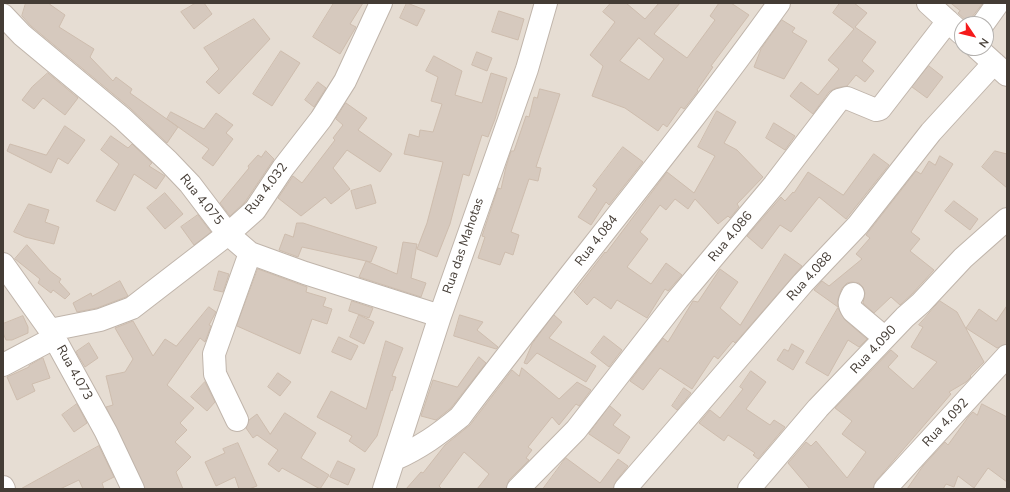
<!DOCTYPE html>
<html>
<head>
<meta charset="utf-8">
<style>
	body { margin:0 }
	#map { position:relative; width:1010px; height:492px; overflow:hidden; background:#f2ece5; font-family:"Nunito Sans",sans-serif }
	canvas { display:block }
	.frame { position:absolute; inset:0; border:4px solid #443c35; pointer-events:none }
	.north { position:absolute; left:954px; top:16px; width:40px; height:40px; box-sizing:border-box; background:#fff; border:1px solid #b4b1ae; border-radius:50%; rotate:125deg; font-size:11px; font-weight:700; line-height:16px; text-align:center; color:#443c35 }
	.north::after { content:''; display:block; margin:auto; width:14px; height:18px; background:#f51a1b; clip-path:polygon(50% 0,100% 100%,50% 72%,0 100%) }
</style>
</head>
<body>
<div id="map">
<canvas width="1010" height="492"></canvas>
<div class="frame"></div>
<div class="north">N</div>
</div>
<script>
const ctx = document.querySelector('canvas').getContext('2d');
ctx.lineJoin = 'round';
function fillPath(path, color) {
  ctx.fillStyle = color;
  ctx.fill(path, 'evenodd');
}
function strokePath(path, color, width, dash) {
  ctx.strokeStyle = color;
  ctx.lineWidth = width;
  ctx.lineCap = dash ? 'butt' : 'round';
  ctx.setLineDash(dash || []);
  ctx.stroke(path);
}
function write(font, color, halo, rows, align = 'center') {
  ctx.font = font + ' "Nunito Sans",sans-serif';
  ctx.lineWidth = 4;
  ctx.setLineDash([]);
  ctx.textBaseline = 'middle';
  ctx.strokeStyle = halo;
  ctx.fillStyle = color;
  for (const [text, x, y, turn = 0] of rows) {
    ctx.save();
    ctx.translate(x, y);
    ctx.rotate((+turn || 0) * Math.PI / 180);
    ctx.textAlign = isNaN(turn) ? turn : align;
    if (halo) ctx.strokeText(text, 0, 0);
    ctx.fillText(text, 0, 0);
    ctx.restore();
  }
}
const residential = new Path2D(`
	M3 3H1007V489H3ZM962 24H986V48H962Z`);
const building = new Path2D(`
	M26 3H48L65 15 59 27 94 49 90 57 113 81 116 77 132 89 130 93 178 127 167 143 130 108 31 26 22 16Z
	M196 3H204L212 14 194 29 181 12Z
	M334 3H363L350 24 356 27 340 54 313 37Z
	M407 3 425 10 417 26 400 18Z
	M611 3H626L645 19 659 3H680L654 34 687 58 715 20 710 16 719 3H731L749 15 711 66 713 67 697 90 698 91 684 109 681 107 667 127 663 124 658 131 625 108 592 96 603 66 590 55 615 22 603 12ZM639 38 664 59 649 80 620 61Z
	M840 3H854L867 13 855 27 876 42 862 61 874 71 865 82 856 75 847 86 836 88 829 92 813 114 790 96 801 82 818 95 839 69 828 60 854 29 833 13Z
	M951 3H983L968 22 958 13 960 11Z
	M499 11 524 19 518 40 492 32Z
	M254 19 270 39 219 94 206 82 219 69 204 48Z
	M782 20 795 28 792 32 807 41 784 79 754 67 761 49Z
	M281 51 300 63 272 106 253 94Z
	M477 52 492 58 487 71 472 65Z
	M434 56 462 71 455 95 482 103 491 73 507 78 495 119 488 137 482 135 469 176 463 174 450 224 437 257 417 249 427 223 443 162 404 154 409 134 419 137 420 130 433 132 442 104 431 101 438 77 426 71Z
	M929 66 943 77 927 98 912 87Z
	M48 73 78 98 65 115 43 98 34 109 22 100 32 87Z
	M318 82 326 88 314 107 305 100Z
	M540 89 560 94 536 167 541 168 538 181 529 179 511 232 519 235 513 255 505 252 500 265 478 258 485 237 482 236 498 188 501 189 506 167 511 151H514L526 116 529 117 534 97 537 98Z
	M346 103 367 118 358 130 392 154 380 172 347 150 333 168 350 189 331 204 325 197 301 216 278 198 293 176 302 183 335 140 333 138 343 125 336 119Z
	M717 111 736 122 724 143 737 150 763 177 737 204 739 207 730 218 728 216 718 224 695 199 688 209 675 199 666 210 660 205 640 232 648 239 627 267 651 284 666 263 682 275 668 291 665 289 647 318 617 300 611 309 594 297 587 305 574 292 605 252 606 253 667 172 694 193 715 156 698 147Z
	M171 112 204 129 216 113 233 125 226 133 233 139 213 166 202 158 209 149 167 119Z
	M774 123 795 136 785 150 766 138Z
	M65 126 85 140 68 164 58 158 51 173 7 151 10 144 46 155Z
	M111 136 128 148 132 144 152 163 149 166 165 176 156 189 134 174 115 211 96 201 119 164 101 150Z
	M623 147 643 162 609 205 606 202 591 225 578 217 597 189 593 186Z
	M266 151 274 159 245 202 230 216 220 203 249 168 248 166 258 155 261 157Z
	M995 151 1007 154V188L982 167Z
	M874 154 889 165 846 219 819 197 791 232 780 225 762 249 747 236 781 197 785 201 793 192 794 193 808 172 843 195Z
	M940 156 953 164 911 232 920 239 910 251 934 270 912 294 900 305 891 297 874 313 863 303 865 293 863 287 859 283 852 282 847 283 842 288 838 299V307L814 290 822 281 829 286 862 259 856 254 870 238 866 235 916 171 921 174 929 161 935 165Z
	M371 185 376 203 356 209 351 191Z
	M165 193 183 214 165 229 147 208Z
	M954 201 978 219 970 230 945 211Z
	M29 204 49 210 45 222 59 227 54 244 25 237 14 232Z
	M198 215 211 232 194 245 181 227Z
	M297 223H303L377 247 371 262 366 261 397 274 403 242 417 244 411 278 426 283 421 297 359 277 366 261 302 247 298 257 279 250 285 234 293 237Z
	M27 245 50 271 61 279 59 282 70 294 65 299 53 290 51 293 38 283 40 279 15 259Z
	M785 254 802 266 735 343 733 341 718 359 714 356 692 389 660 368 643 390 630 381 663 338 668 342 693 301 698 302 720 269 738 282 720 308 740 325Z
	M258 269 307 287 306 292 326 298 323 306 332 309 327 324 312 319 300 354 237 326Z
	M219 271 229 274 223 292 214 290Z
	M120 281 128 296 126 297 97 308 77 312 73 303 91 293 92 296Z
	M352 301 373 308 369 318 349 311Z
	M940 301 957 312 984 362 970 376 971 377 966 382 949 392 951 394 876 481 873 489H810L788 463 806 442 811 446 816 441 847 478 866 452 842 434 852 421 835 408 891 350 898 356 888 367 913 389 937 362 911 347 923 327 919 325Z
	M1007 306V344L997 348 966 328 979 309 996 321Z
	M209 307 216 312 209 325 211 326 205 342 200 338 167 385 194 408 180 423 187 430 175 442 191 457 176 472 183 489H145L106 407 113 405 106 376 125 372 133 359 115 328 133 321 153 356 165 339 176 346Z
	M838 308 845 320 867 339 859 347 848 340 828 376 806 363Z
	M359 315 374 322 364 344 350 337Z
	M460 315 483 322 477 330 498 347 496 349 454 336Z
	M554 315 562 322 549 338 596 366 586 382 537 353 527 364 524 363 532 344Z
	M23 316 28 327V333L12 340H6L3 333V324Z
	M604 336 622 350 609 367 591 353Z
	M339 337 358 346 351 360 332 352Z
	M386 341 403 348 392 376 396 377 392 391 391 390 377 436 365 452 349 441 352 436 317 417 331 391 366 409Z
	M89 343 98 358 85 367 76 352Z
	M792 344 804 351 793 370 777 360 784 349 788 351Z
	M479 357 486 363 451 408 436 420 421 416 433 380 457 387Z
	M43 358 50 378 32 384 35 391 17 400 7 377 29 367V366Z
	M522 368 559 399 577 382 591 390 579 406 576 404 559 425 552 417 528 447 532 450 526 458 529 460 509 480 506 489H477L489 474 464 452 439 486 442 489H406L421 472 423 473 445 445 470 425 512 370 519 376Z
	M751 371 766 382 746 409 770 425 774 420 785 427 758 459 753 455 755 453 728 435 724 441 699 423 710 410 720 418 743 389 740 387Z
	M278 373 291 382 280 396 268 387Z
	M205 382 215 402 207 411 191 397Z
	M684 388 691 393 677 410 672 406Z
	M77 404 87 423 74 432 62 415Z
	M982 404 1007 417V482L988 468 974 488 958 476 954 487 946 484 943 489H907L923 466 945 442 948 445 969 416 973 412 977 415Z
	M610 406 621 415 613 425 630 437 619 454 589 434Z
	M285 413 316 433 301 458 329 475 320 489 282 468 279 472 268 464 278 450 257 435 253 438 246 428 249 420 257 414 270 434Z
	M238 443 257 486 249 489H239L235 477 216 486 205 462 225 453 223 449Z
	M99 446 114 477 102 483 104 489H83L79 480 60 489H21Z
	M566 458 600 483 618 459 628 466 616 481 613 489H543Z
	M338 461 355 469 348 485 330 477Z`);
const minor = new Path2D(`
	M928 3 962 34
	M3 15 22 35 122 118 168 161 190 184 228 234 250 253 305 273 440 316
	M983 24 998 3
	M977 48 1007 75
	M3 264 50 330 106 432 133 489
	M853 294C849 301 848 304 853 311L885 338
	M50 330 100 320 132 308 228 234 255 210 283 168 321 119 345 81 381 3
	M3 365 54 338
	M237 420 215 374 214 354 250 253
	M395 459C420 448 439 434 460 417 565 278 677 145 779 3
	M3 487 4 489
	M384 489 440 316 527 69 546 3
	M518 489 576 430 678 299 774 185 839 100 847 98 876 110 880 109 948 21
	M625 489 803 283 858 225 931 132 994 63
	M749 489 818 408 905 317 921 303 963 258 1007 219
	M885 489 1007 356`);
const streetNames = [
	["Rua 4.032",267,189,-53],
	["Rua 4.075",201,200,51],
	["Rua 4.086",731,237,-50],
	["Rua 4.084",597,241,-52],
	["Rua das Mahotas",464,246,-71],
	["Rua 4.088",810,277,-48],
	["Rua 4.090",874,350,-47],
	["Rua 4.073",74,373,61],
	["Rua 4.092",946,423,-47]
];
fillPath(residential, '#e6ddd3');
fillPath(building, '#d6c9be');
strokePath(building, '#cebdae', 1);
strokePath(minor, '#c0b5ab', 24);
strokePath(minor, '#fff', 22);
write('13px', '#443c35', '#fff', streetNames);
</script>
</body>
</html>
